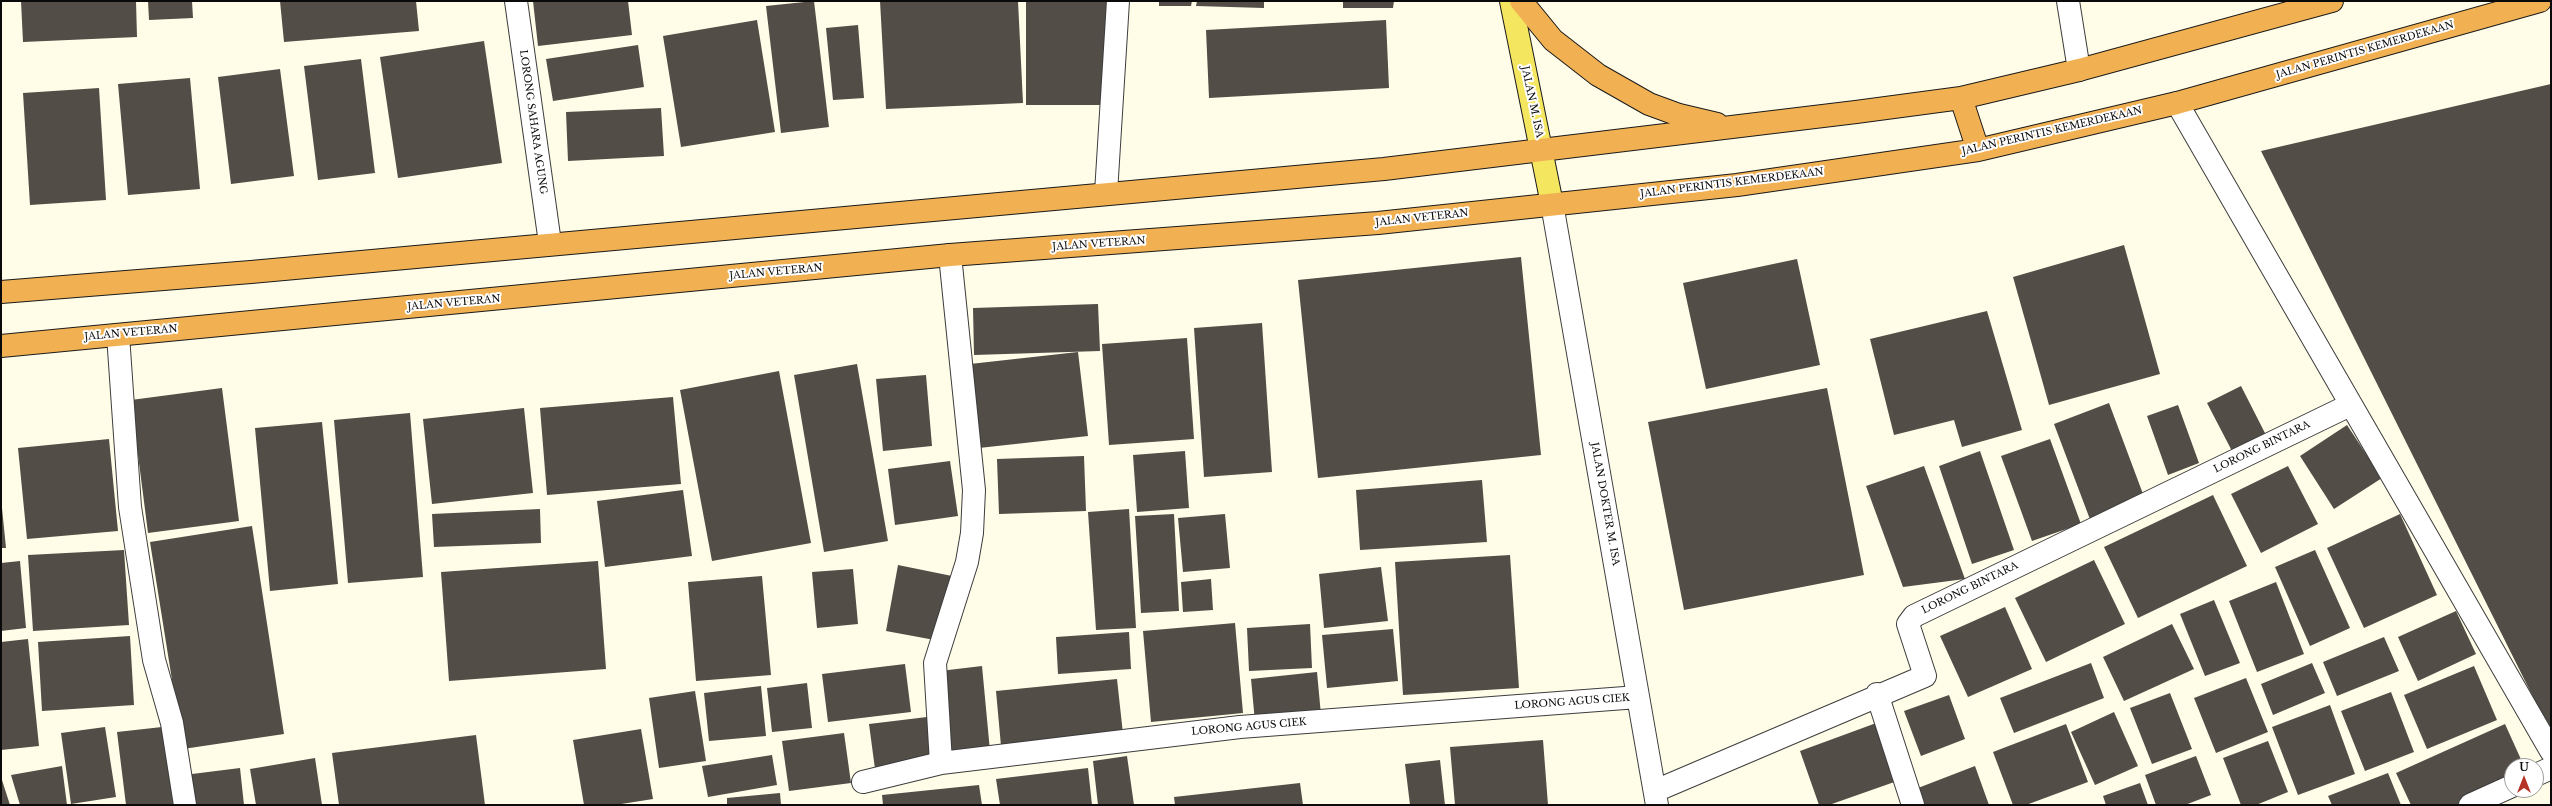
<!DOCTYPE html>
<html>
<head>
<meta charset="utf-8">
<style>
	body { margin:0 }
	#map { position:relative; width:2552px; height:806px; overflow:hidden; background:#fffde7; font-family:"Libre Baskerville",serif }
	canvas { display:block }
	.frame { position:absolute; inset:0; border:2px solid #0a0a0a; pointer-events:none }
	.north { position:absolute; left:2504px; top:758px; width:40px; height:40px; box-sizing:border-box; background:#fff; border:1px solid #9d9d9d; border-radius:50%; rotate:0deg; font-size:11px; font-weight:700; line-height:16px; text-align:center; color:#0a0a0a }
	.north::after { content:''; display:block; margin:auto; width:14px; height:18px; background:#b53427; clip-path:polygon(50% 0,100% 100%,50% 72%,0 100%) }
</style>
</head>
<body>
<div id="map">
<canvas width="2552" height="806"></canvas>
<div class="frame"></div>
<div class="north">U</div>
</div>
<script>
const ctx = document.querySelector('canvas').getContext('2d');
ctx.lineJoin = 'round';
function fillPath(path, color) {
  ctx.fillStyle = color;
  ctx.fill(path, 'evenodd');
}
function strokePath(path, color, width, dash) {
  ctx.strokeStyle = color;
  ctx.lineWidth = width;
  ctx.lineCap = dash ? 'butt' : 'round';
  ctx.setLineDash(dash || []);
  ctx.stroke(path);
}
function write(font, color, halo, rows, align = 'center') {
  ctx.font = font + ' "Libre Baskerville",serif';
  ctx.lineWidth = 4;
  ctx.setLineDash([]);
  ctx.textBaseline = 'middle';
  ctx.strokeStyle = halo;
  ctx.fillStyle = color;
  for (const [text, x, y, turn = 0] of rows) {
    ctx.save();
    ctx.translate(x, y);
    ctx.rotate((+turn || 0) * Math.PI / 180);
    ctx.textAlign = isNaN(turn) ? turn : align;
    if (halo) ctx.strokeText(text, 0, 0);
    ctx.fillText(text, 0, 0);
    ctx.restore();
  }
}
const building = new Path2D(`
	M21 1H136L137 37 23 42Z
	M148 1H192L193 18 149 20Z
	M280 1H416L419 31 284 42Z
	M533 1H628L632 35 538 46Z
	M814 1 829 127 781 133 766 6Z
	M880 1H1018L1023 103 886 109Z
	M1026 1H1110V105H1026Z
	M1159 1H1192L1191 6H1159Z
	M1197 1H1264V8L1196 6Z
	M1343 1H1394L1393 8H1343Z
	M757 20 775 132 681 147 663 36Z
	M1386 20 1389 88 1209 98 1206 30Z
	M858 25 864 98 833 100 826 28Z
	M484 41 502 163 398 178 380 57Z
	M638 45 644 87 553 101 546 59Z
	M361 59 375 173 318 180 304 66Z
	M280 69 294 176 231 184 218 77Z
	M190 78 200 189 128 195 118 84Z
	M2551 84V733L2261 151Z
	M99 88 106 200 30 205 23 93Z
	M661 108 664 156 568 161 566 112Z
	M2124 245 2160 374 2049 405 2013 277Z
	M1521 257 1541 455 1318 478 1298 280Z
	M1797 259 1820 365 1706 389 1683 283Z
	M1098 304 1100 351 974 355 973 308Z
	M1987 311 2022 430 1962 447 1954 420 1894 435 1870 339Z
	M1262 323 1272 472 1204 477 1194 328Z
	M1187 338 1194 439 1109 445 1102 344Z
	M1078 352 1088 436 979 448 970 364Z
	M857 364 888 541 824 552 794 375Z
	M779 371 811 543 712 561 680 390Z
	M926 375 932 446 883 451 876 379Z
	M2241 386 2267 437 2233 453 2207 403Z
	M222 388 239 521 148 533 131 400Z
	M1827 388 1864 575 1684 610 1648 422Z
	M673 397 681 484 547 495 540 408Z
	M2109 403 2146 502 2091 522 2054 424Z
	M2178 405 2199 463 2168 475 2147 416Z
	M524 408 533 493 432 504 423 419Z
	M410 413 423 577 348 583 334 420Z
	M322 422 338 584 270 591 255 428Z
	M2347 425 2382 478 2334 509 2300 456Z
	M109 439 118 531 27 539 18 448Z
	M2050 439 2081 524 2032 541 2001 456Z
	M1185 451 1189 508 1137 512 1133 455Z
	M1980 451 2014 550 1972 564 1939 466Z
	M1084 456 1086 511 999 514 997 459Z
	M950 461 958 516 895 525 888 469Z
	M1924 466 1965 579 1903 587 1866 486Z
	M2288 466 2318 524 2261 553 2231 494Z
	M1482 480 1487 542 1360 550 1356 490Z
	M683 490 692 556 605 567 597 501Z
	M2213 495 2247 566 2138 618 2104 547Z
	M1 498 6 548H1Z
	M540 509 541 543 434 547 432 514Z
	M1129 509 1136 628 1096 630 1088 512Z
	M1174 514 1179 611 1141 613 1135 516Z
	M1225 514 1230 568 1183 572 1178 518Z
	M2400 514 2437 595 2364 628 2327 548Z
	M252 526 284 734 183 749 150 542Z
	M124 550 129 625 33 631 28 555Z
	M2315 550 2350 628 2310 646 2275 567Z
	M1510 555 1519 688 1403 695 1395 562Z
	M2094 560 2125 624 2046 662 2015 598Z
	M20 561 26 628 1 631V563Z
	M598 561 606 669 449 681 441 572Z
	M898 565 952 576 940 641 886 631Z
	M1381 567 1388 621 1324 628 1319 574Z
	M853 569 858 624 817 628 812 572Z
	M762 576 771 675 696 681 688 582Z
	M1211 579 1213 610 1183 612 1181 582Z
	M2276 582 2304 654 2257 672 2229 601Z
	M2214 600 2240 663 2205 676 2180 614Z
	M2005 607 2032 669 1968 697 1940 636Z
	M2456 611 2476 654 2418 681 2398 637Z
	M1235 623 1243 713 1151 722 1143 631Z
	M1310 624 1312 668 1249 671 1247 628Z
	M2172 624 2194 669 2124 701 2103 657Z
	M1393 629 1398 681 1327 688 1322 635Z
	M1129 632 1131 669 1058 674 1056 637Z
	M130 636 134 705 42 711 38 642Z
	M2384 637 2399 671 2337 696 2323 662Z
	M28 639 39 746 1 750V642Z
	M2091 663 2104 698 2014 733 2000 698Z
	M2312 663 2325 693 2273 715 2261 684Z
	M905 664 911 712 828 722 822 674Z
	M982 666 990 751 949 756 940 671Z
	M2474 666 2497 720 2427 749 2404 695Z
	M1317 672 1321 715 1255 722 1251 679Z
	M2246 678 2268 732 2216 753 2194 698Z
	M1117 679 1123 734 1001 746 996 691Z
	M807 683 812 728 772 732 767 688Z
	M761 686 766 736 709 741 704 693Z
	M695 691 706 761 659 768 649 698Z
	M2391 692 2414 752 2365 771 2341 711Z
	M2170 693 2192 749 2152 764 2130 708Z
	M1949 695 1965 739 1921 756 1904 711Z
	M2330 705 2355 774 2298 795 2272 727Z
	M2114 712 2138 766 2095 785 2071 732Z
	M927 717 933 762 875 769 869 724Z
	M1879 722 1900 780 1829 805H1819L1800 751Z
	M2066 724 2088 782 2026 805H2013L1993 752Z
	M2505 724 2524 766H2512V785L2469 805H2411L2396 773Z
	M171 726 180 805H126L117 732Z
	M105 727 116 797 71 804 61 733Z
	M641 729 653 799 615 805H584L573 740Z
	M844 733 851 783 789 791 782 741Z
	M476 735 485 805H339L332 753Z
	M1543 740 1548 805H1455L1450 747Z
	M2268 741 2288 792 2256 805H2241L2223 758Z
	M772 755 777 785 708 797 702 766Z
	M1127 756 1134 805H1098L1093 761Z
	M2196 756 2211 795 2185 805H2156L2145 775Z
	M315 758 322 805H256L250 769Z
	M1440 760 1445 805H1410L1405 764Z
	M62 766 67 805H20L11 775Z
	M1975 766 1989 805H1924L1918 788Z
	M240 768 244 805H187L184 775Z
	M1088 768 1092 805H1000L996 779Z
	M2388 773 2401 805H2332L2328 796Z
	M1 777 10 805H1Z
	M1300 783 1303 805H1175L1174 797Z
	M2140 783 2148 805H2106L2103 796Z
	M979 785 982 805H883L882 795Z
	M780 793 781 805H727V798Z`);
const minor = new Path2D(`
	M516 1 550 243
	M2068 1 2079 70
	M2177 103 2551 751
	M1106 193 1118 1
	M1552 204 1657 805
	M118 335 130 507 154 660 172 723 185 805
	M1877 694 1913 805
	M941 763 935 663 967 562 972 533 974 490 950 255
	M2536 775 2551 768
	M863 782 941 763 1240 727 1638 697
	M1655 791 1925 676 1908 624 1914 616 2350 405
	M2470 805 2512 786`);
const major = new Path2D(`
	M1511 1 1552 204`);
const highway = new Path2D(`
	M1521 1 1553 40 1598 75 1649 104 1679 115 1717 124
	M1961 98 1978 150
	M1 292 251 272 1384 169 1856 112 1961 98 2079 70 2332 1
	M1 346 950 255 1378 223 1737 185 1978 150 2177 103 2540 1`);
const streetNames = [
	["JALAN PERINTIS KEMERDEKAAN",2365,50,-16],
	["JALAN M. ISA",1532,102,78],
	["LORONG SAHARA AGUNG",533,122,82],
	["JALAN PERINTIS KEMERDEKAAN",2052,131,-13],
	["JALAN PERINTIS KEMERDEKAAN",1732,183,-7],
	["JALAN VETERAN",1422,218,-6],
	["JALAN VETERAN",1099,244,-4],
	["JALAN VETERAN",776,272,-5],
	["JALAN VETERAN",454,303,-5],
	["JALAN VETERAN",131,333,-5],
	["LORONG BINTARA",2262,447,-26],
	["JALAN DOKTER M. ISA",1605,504,80],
	["LORONG BINTARA",1970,588,-26],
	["LORONG AGUS CIEK",1572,702,-4],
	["LORONG AGUS CIEK",1249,727,-5]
];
fillPath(building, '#524d47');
strokePath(minor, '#3d3d3d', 24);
strokePath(major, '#1b1b1b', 24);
strokePath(highway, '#1b1b1b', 24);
strokePath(minor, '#fff', 22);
strokePath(major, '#f5e660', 22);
strokePath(highway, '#f1b153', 22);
write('10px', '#0a0a0a', '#fff', streetNames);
</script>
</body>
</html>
